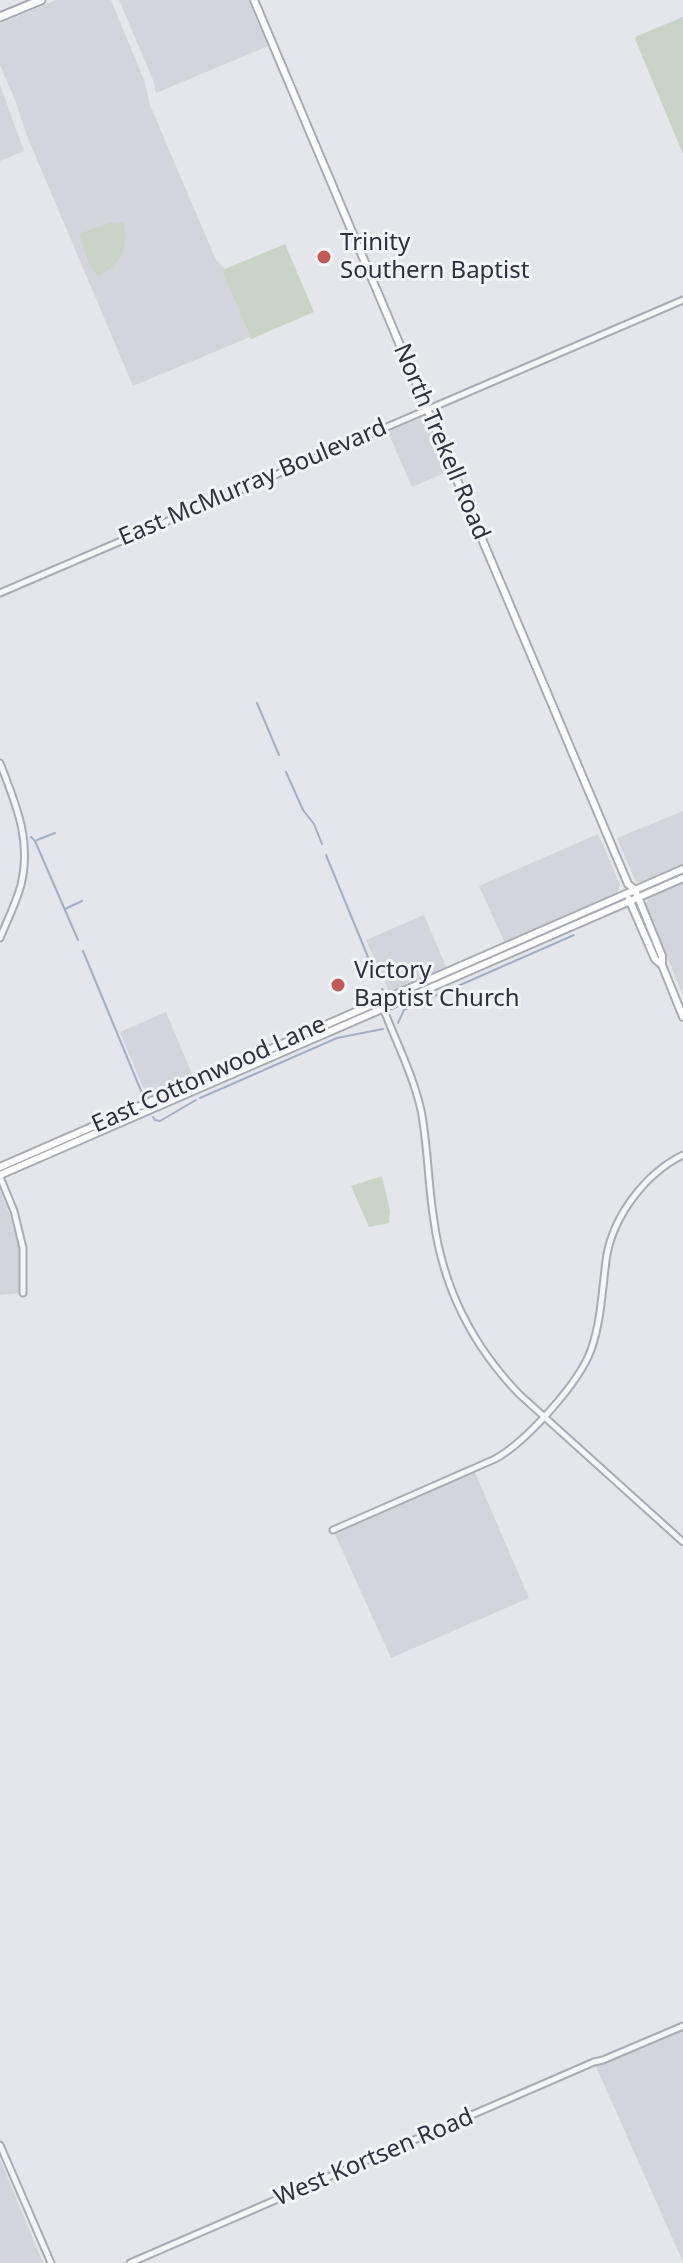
<!DOCTYPE html>
<html>
<head>
<meta charset="utf-8">
<style>
	body { margin:0 }
	canvas { display:block; background:#e4e6eb }
</style>
</head>
<body>
<canvas width="683" height="2263"></canvas>
<script>
const ctx = document.querySelector('canvas').getContext('2d');
ctx.lineJoin = 'round';
function fillPath(path, color) {
  ctx.fillStyle = color;
  ctx.fill(path, 'evenodd');
}
function strokePath(path, color, width, dash) {
  ctx.strokeStyle = color;
  ctx.lineWidth = width;
  ctx.lineCap = dash ? 'butt' : 'round';
  ctx.setLineDash(dash || []);
  ctx.stroke(path);
}
function write(font, color, halo, rows, align = 'center') {
  ctx.font = font + ' "Noto Sans",sans-serif';
  ctx.lineWidth = 6;
  ctx.setLineDash([]);
  ctx.textBaseline = 'middle';
  ctx.strokeStyle = halo;
  ctx.fillStyle = color;
  for (const [text, x, y, turn = 0] of rows) {
    ctx.save();
    ctx.translate(x, y);
    ctx.rotate((+turn || 0) * Math.PI / 180);
    ctx.textAlign = isNaN(turn) ? turn : align;
    if (halo) ctx.strokeText(text, 0, 0);
    ctx.fillText(text, 0, 0);
    ctx.restore();
  }
}
const built = new Path2D(`
	M56 0H111L144 80 150 105 216 260 225 269 223 273 250 337 133 386 27 136 15 100 0 65V24Z
	M119 0H248L268 46 156 93 153 80Z
	M0 85 24 151 0 161Z
	M421 418 424 419 447 472 412 487 388 432Z
	M683 811V866L643 883 636 882 617 838Z
	M598 834 620 885 617 894 565 915 505 943 479 886Z
	M683 884V995L645 904 649 897Z
	M424 915 447 969 390 994 366 940Z
	M166 1012 194 1079 148 1099 120 1032Z
	M0 1190 9 1213 19 1248 21 1293 0 1295Z
	M473 1468 529 1598 391 1658 333 1530Z
	M683 2026V2262L594 2062Z
	M0 2159 43 2263H0Z`);
const green = new Path2D(`
	M683 17V154L635 39 637 36Z
	M123 222C130 247 120 265 98 276L90 266 80 237 81 233 109 223Z
	M285 244 314 312 251 339 223 273 225 269Z
	M382 1176 390 1211 389 1223 369 1227 351 1186Z`);
const stream = new Path2D(`
	M257 703 279 755
	M286 772 303 810 314 824 322 844
	M31 837 35 841 78 940
	M37 840 55 833
	M326 855 368 957
	M65 909 82 901
	M83 951 144 1098
	M382 989 386 993
	M398 1023 404 1010 410 1007 574 935
	M200 1098 337 1038 383 1029
	M153 1117 155 1120 160 1121 196 1100`);
const tertiary = new Path2D(`
	M0 593 683 300
	M0 763C16 805 32 840 21 885 16 903 7 921 0 938
	M380 1000C394 1038 412 1071 421 1110 428 1147 428 1184 434 1221 443 1287 473 1346 519 1394L683 1542
	M0 1177 14 1211 23 1248V1293
	M333 1530 495 1459C526 1442 579 1383 591 1350 602 1319 602 1286 607 1254 615 1214 646 1173 683 1155
	M0 2145 51 2263
	M130 2263 594 2062 603 2060 683 2026`);
const secondary = new Path2D(`
	M254 0 628 884 634 889 638 897 662 956V965
	M629 899 655 959 662 965 683 1017
	M0 1167 683 869
	M0 1175 683 878`);
const primary = new Path2D(`
	M0 17 41 0`);
const markers = [
	[324,257,8,"#c25957"],
	[338,985,8,"#c25957"]
];
const poiNames = [
	["Trinity",340,243],
	["Southern Baptist",340,271],
	["Victory",354,971],
	["Baptist Church",354,999]
];
const streetNames = [
	["North Trekell Road",441,442,67],
	["East McMurray Boulevard",253,483,-23],
	["East Cottonwood Lane",209,1075,-24],
	["West Kortsen Road",374,2158,-23]
];
fillPath(built, '#d3d4dc');
fillPath(green, '#c7d4c6');
strokePath(stream, '#a3aec7', 2);
strokePath(tertiary, '#a9acb5', 9);
strokePath(secondary, '#a9acb5', 10);
strokePath(primary, '#a5a8b5', 11);
strokePath(tertiary, '#f7f7f9', 5);
strokePath(secondary, '#fff', 6);
strokePath(primary, '#fff', 7);
for (const [x, y, r, color] of markers) {
  const dot = new Path2D();
  dot.arc(x, y, r, 0, 2 * Math.PI);
  ctx.fillStyle = color;
  ctx.fill(dot);
  strokePath(dot, '#f4f5f8', 3);
}
write('24px', '#2d3142', '#f4f5f8', poiNames, 'left');
write('24px', '#2d3142', '#f4f5f8', streetNames);
</script>
</body>
</html>
